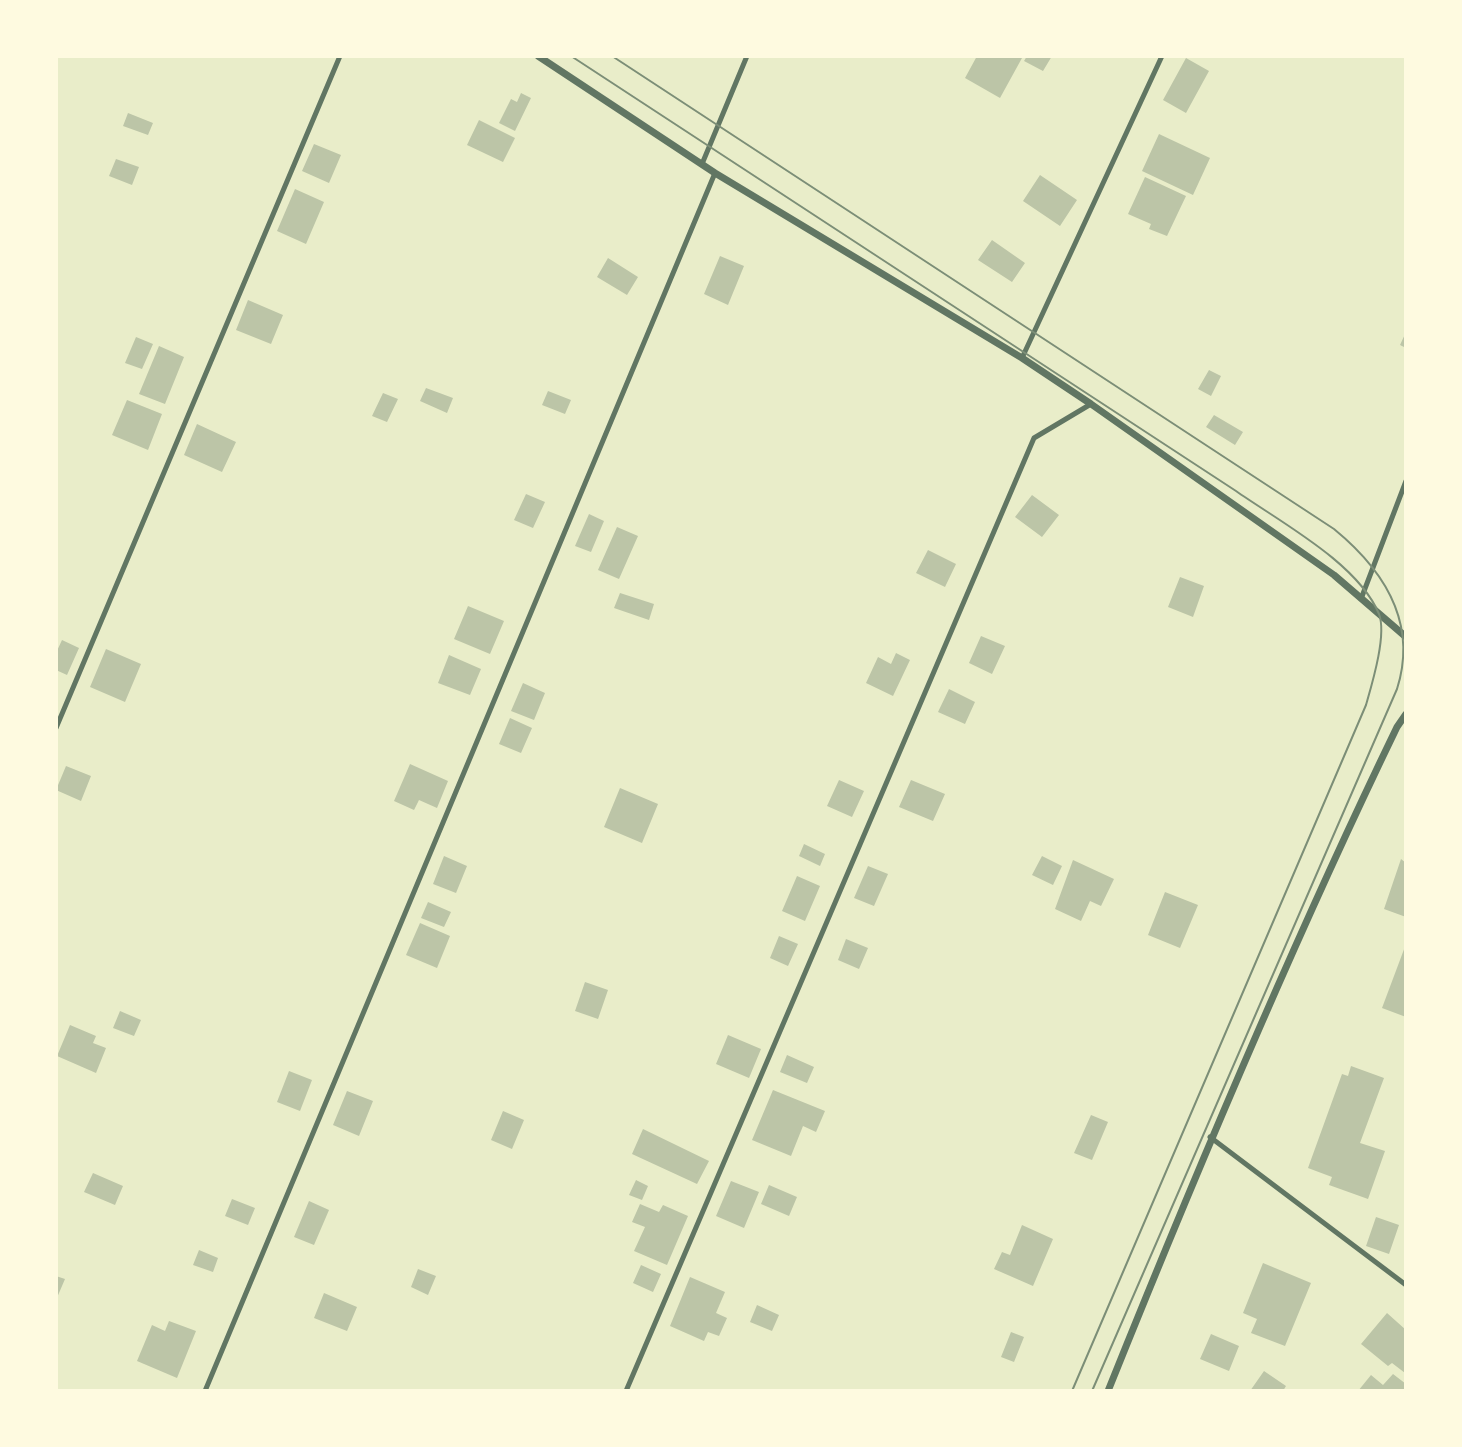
<!DOCTYPE html>
<html>
<head>
<meta charset="utf-8">
<style>
	body { margin:0 }
	#map { position:relative; width:1462px; height:1447px; overflow:hidden; background:#e9edc9; font-family:"Noto Sans",sans-serif }
	canvas { display:block }
	.frame { position:absolute; inset:0; border:58px solid #fefae0; pointer-events:none }
</style>
</head>
<body>
<div id="map">
<canvas width="1462" height="1447"></canvas>
<div class="frame"></div>
</div>
<script>
const ctx = document.querySelector('canvas').getContext('2d');
ctx.lineJoin = 'round';
function fillPath(path, color) {
  ctx.fillStyle = color;
  ctx.fill(path, 'evenodd');
}
function strokePath(path, color, width, dash) {
  ctx.strokeStyle = color;
  ctx.lineWidth = width;
  ctx.lineCap = dash ? 'butt' : 'round';
  ctx.setLineDash(dash || []);
  ctx.stroke(path);
}
const building = new Path2D(`
	M977 56 1022 58 1000 98 965 78Z
	M1027 56H1052L1043 71 1024 61Z
	M1186 58 1209 71 1186 113 1163 100Z
	M521 93 531 98 515 131 499 123 511 99 517 102Z
	M128 113 153 123 148 135 123 126Z
	M479 120 515 138 503 162 467 145Z
	M1159 134 1210 158 1193 195 1142 171Z
	M314 144 341 155 329 183 302 171Z
	M116 159 139 167 132 185 109 176Z
	M1040 175 1077 200 1060 226 1023 201Z
	M1145 177 1186 196 1167 236 1149 229 1151 224 1128 214Z
	M295 189 324 202 306 244 277 231Z
	M992 240 1025 263 1012 282 978 260Z
	M720 256 744 266 728 305 704 294Z
	M608 258 638 277 627 295 597 277Z
	M248 300 283 315 271 344 236 330Z
	M1406 332V348L1400 345Z
	M136 337 153 344 142 369 125 363Z
	M159 346 184 357 165 404 139 394Z
	M1209 370 1221 376 1211 396 1198 389Z
	M426 388 453 398 447 413 420 401Z
	M548 391 571 400 565 414 542 405Z
	M383 393 398 399 387 422 372 416Z
	M127 400 162 414 148 450 112 435Z
	M1214 415 1243 432 1235 445 1206 427Z
	M197 424 236 442 222 472 184 455Z
	M526 494 545 502 533 528 514 520Z
	M1032 495 1059 515 1042 537 1015 517Z
	M589 514 604 521 591 552 575 546Z
	M617 527 638 536 619 579 598 570Z
	M928 550 956 564 945 587 916 573Z
	M1180 577 1204 586 1193 617 1168 607Z
	M620 593 654 604 649 620 614 608Z
	M468 606 504 621 490 654 454 639Z
	M981 636 1005 646 992 674 969 663Z
	M62 640 79 648 67 675 56 670V653Z
	M106 649 141 664 125 702 90 687Z
	M896 653 910 660 893 696 866 683 878 657 891 664Z
	M449 655 481 669 470 695 438 683Z
	M523 683 545 693 534 720 511 711Z
	M949 689 975 702 965 724 938 712Z
	M510 718 532 728 521 753 499 744Z
	M410 764 448 781 437 808 419 800 414 810 394 801Z
	M66 766 91 776 81 801 56 790Z
	M839 780 864 791 852 817 827 806Z
	M911 780 945 794 933 821 899 807Z
	M620 788 658 804 642 843 604 827Z
	M804 844 825 854 820 866 799 856Z
	M444 856 467 866 456 893 433 884Z
	M1042 856 1062 866 1053 885 1032 875Z
	M1401 859 1406 863V917L1384 909Z
	M1073 860 1114 879 1101 906 1090 901 1081 921 1055 909Z
	M868 866 888 874 874 906 854 898Z
	M797 876 820 886 805 921 782 911Z
	M1165 892 1198 905 1180 948 1148 935Z
	M428 902 451 912 444 927 421 918Z
	M420 923 450 936 437 968 406 955Z
	M779 936 798 944 788 966 770 958Z
	M846 939 868 948 859 969 838 960Z
	M1406 944V1017L1382 1008Z
	M585 982 608 990 598 1019 575 1011Z
	M120 1011 141 1020 134 1036 113 1028Z
	M70 1025 96 1036 93 1043 106 1048 96 1073 57 1056Z
	M728 1035 761 1049 749 1078 716 1064Z
	M787 1055 814 1067 807 1083 780 1072Z
	M1351 1066 1384 1078 1360 1143 1385 1151 1368 1199 1329 1185 1332 1177 1308 1168 1342 1074 1348 1076Z
	M289 1071 312 1080 300 1111 277 1102Z
	M773 1090 825 1111 816 1132 803 1126 791 1156 752 1140Z
	M347 1091 373 1101 359 1136 333 1125Z
	M503 1111 524 1120 512 1149 491 1140Z
	M1091 1115 1108 1122 1092 1160 1074 1153Z
	M643 1129 709 1161 697 1184 632 1154Z
	M93 1173 123 1186 115 1205 84 1192Z
	M636 1180 648 1186 642 1200 629 1195Z
	M731 1181 759 1192 744 1228 716 1216Z
	M769 1185 797 1197 789 1216 761 1204Z
	M232 1199 255 1208 248 1225 225 1216Z
	M309 1201 329 1210 314 1245 294 1237Z
	M640 1204 659 1212 663 1205 688 1216 667 1265 634 1251 645 1227 632 1222Z
	M1376 1217 1399 1225 1389 1254 1366 1246Z
	M1022 1225 1053 1239 1033 1286 994 1269 1002 1252 1010 1255Z
	M199 1250 218 1258 213 1272 193 1265Z
	M1263 1263 1311 1283 1285 1346 1251 1333 1257 1319 1243 1313Z
	M641 1265 661 1274 653 1292 633 1283Z
	M418 1269 436 1276 428 1295 411 1287Z
	M56 1276 65 1279 56 1300Z
	M690 1277 725 1292 716 1313 727 1318 719 1336 708 1332 704 1341 670 1326Z
	M324 1293 357 1307 347 1331 314 1318Z
	M757 1305 779 1315 772 1331 750 1322Z
	M1387 1313 1406 1330 1405 1373 1392 1363 1388 1366 1361 1344Z
	M169 1321 196 1331 177 1378 137 1361 152 1325 165 1331Z
	M1011 1332 1024 1337 1014 1362 1001 1357Z
	M1211 1334 1239 1346 1229 1371 1200 1359Z
	M1264 1371 1286 1386 1283 1391H1250Z
	M1393 1374 1406 1384V1391H1358L1371 1375 1383 1385Z`);
const service = new Path2D(`
	M702 164 747 56
	M1022 358 1162 56
	M1361 599 1406 481
	M56 728 340 56
	M1210 1137 1406 1285
	M205 1391 715 173
	M626 1391 1034 438 1091 404`);
const minor = new Path2D(`
	M538 56 715 173 1022 358 1091 404 1334 575 1406 637
	M1108 1391C1198 1167 1292 944 1397 727L1406 714`);
const tram = new Path2D(`
	M571 56 1236 491C1280 522 1358 563 1379 614 1387 635 1372 684 1366 705L1072 1391
	M612 56 1334 529C1384 570 1418 623 1397 689L1092 1391`);
fillPath(building, '#bcc5a7');
strokePath(service, '#617663', 5);
strokePath(minor, '#617663', 7);
strokePath(tram, '#7c8e77', 2);
</script>
</body>
</html>
